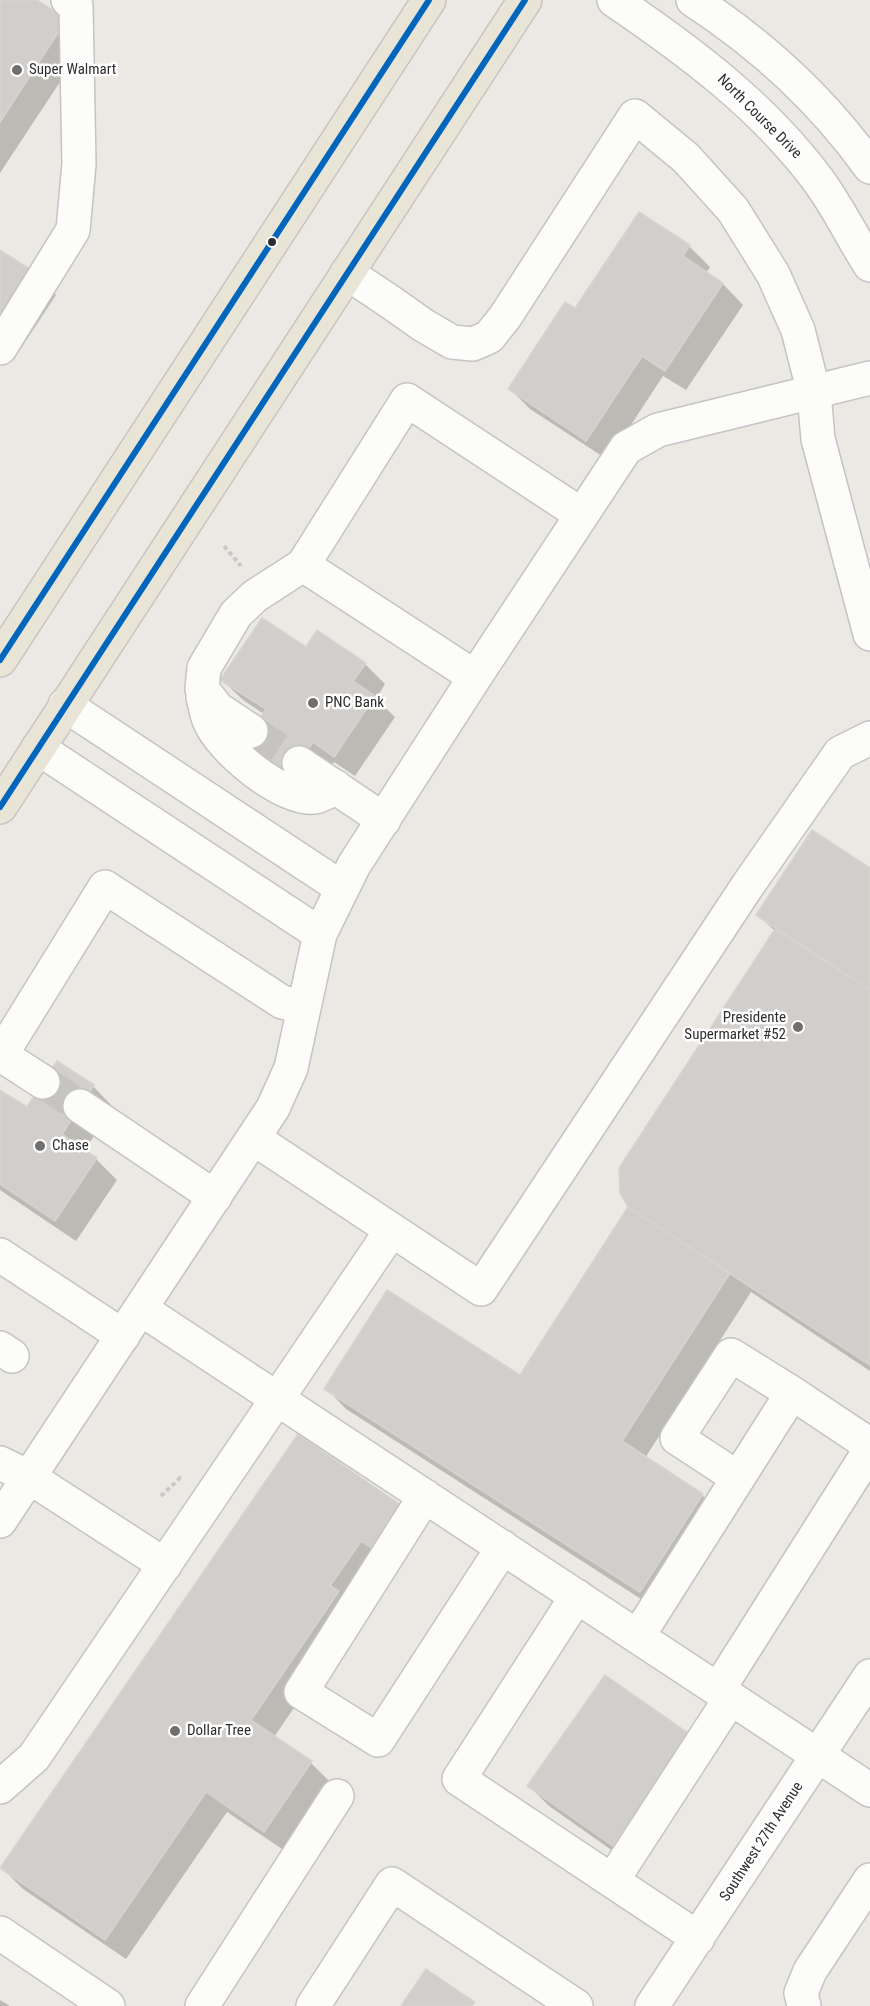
<!DOCTYPE html>
<html>
<head>
<meta charset="utf-8">
<style>
	body { margin:0 }
	canvas { display:block; background:#ece8e4 }
</style>
</head>
<body>
<canvas width="870" height="2006"></canvas>
<script>
const ctx = document.querySelector('canvas').getContext('2d');
ctx.lineJoin = 'round';
function fillPath(path, color) {
  ctx.fillStyle = color;
  ctx.fill(path, 'evenodd');
}
function strokePath(path, color, width, dash) {
  ctx.strokeStyle = color;
  ctx.lineWidth = width;
  ctx.lineCap = dash ? 'butt' : 'round';
  ctx.setLineDash(dash || []);
  ctx.stroke(path);
}
function write(font, color, halo, rows, align = 'center') {
  ctx.font = font + ' "Roboto Condensed",sans-serif';
  ctx.lineWidth = 5;
  ctx.setLineDash([]);
  ctx.textBaseline = 'middle';
  ctx.strokeStyle = halo;
  ctx.fillStyle = color;
  for (const [text, x, y, turn = 0] of rows) {
    ctx.save();
    ctx.translate(x, y);
    ctx.rotate((+turn || 0) * Math.PI / 180);
    ctx.textAlign = isNaN(turn) ? turn : align;
    if (halo) ctx.strokeText(text, 0, 0);
    ctx.fillText(text, 0, 0);
    ctx.restore();
  }
}
const shadow = new Path2D(`
	M0 0H35L87 41 0 173Z
	M689 246 710 267 706 273 723 284 743 305 686 390 663 376 608 460 530 409 510 389 575 310Z
	M0 252 36 275 56 295 14 359 0 350Z
	M306 649 365 664 385 684 376 699 395 717 355 776 334 762 311 796 264 714 243 700 222 680Z
	M870 870V1371L751 1292 645 1458 702 1495 723 1516 661 1612 346 1409 326 1388 520 1377 629 1207 775 931 758 915Z
	M93 1086 113 1107 84 1151 96 1159 117 1180 76 1241 0 1190V1091L27 1109Z
	M298 1436 394 1568 359 1613 274 1737 311 1763 331 1783 285 1851 227 1812 126 1959 23 1889 2 1868Z
	M690 1736 634 1866 549 1806 529 1786Z
	M0 2000 10 2006H0Z`);
const building = new Path2D(`
	M0 0H37L67 19 0 122Z
	M639 212 690 245 683 256 723 283 665 371 642 356 586 441 508 389 565 302 575 308Z
	M0 250 37 274 0 329Z
	M262 618 306 647 317 630 366 663 353 681 375 696 334 757 313 742 290 776 242 745 266 709 220 680Z
	M812 830 870 868V990L756 915Z
	M775 929 870 990V1365L628 1207 620 1193 619 1168Z
	M57 1061 94 1085 62 1134 97 1158 55 1221 0 1184V1090L27 1107Z
	M628 1207 730 1273 622 1441 703 1494 640 1592 324 1389 387 1290 520 1375Z
	M298 1434 402 1506 373 1549 361 1541 330 1586 339 1591 251 1720 312 1761 264 1832 206 1792 105 1940 0 1868Z
	M605 1675 691 1735 613 1846 527 1786Z
	M426 1969 475 2002 472 2006H401Z`);
const minorTunnel = new Path2D(`
	M251 731 299 763
	M43 1082 80 1106`);
const path = new Path2D(`
	M224 546 241 566
	M161 1496 180 1478 183 1480`);
const minor = new Path2D(`
	M614 0C689 51 763 106 818 180 838 207 852 237 870 265
	M693 0C762 45 822 100 870 167
	M347 273 389 301 423 325 452 342 473 344 489 337 505 317 635 116 686 158 733 210 773 274 798 330 814 393 818 439 870 634
	M0 348 73 230 79 164 76 6 68 0
	M475 677 303 565 407 400 582 515
	M203 697C205 704 206 713 209 720 220 749 283 801 315 797 322 796 330 790 336 787
	M65 705 342 888
	M251 731 218 709 202 689 204 668 236 614 255 596 303 565
	M38 748 320 934
	M299 763 384 820
	M43 1082 1 1055 105 887 282 1002 304 1007
	M80 1106 215 1197
	M253 1138 481 1289 748 885 840 753 870 738
	M0 1255 123 1336
	M141 1309 870 1790
	M0 1348 12 1356
	M0 1463 29 1477 165 1565
	M738 1478 677 1438 731 1355 792 1393
	M425 1496 301 1692 378 1740 503 1547
	M0 1521 273 1108 291 1068 320 934 354 865 475 677 626 448 658 430 870 378
	M577 1596 459 1779 698 1938
	M638 1636 792 1393 870 1445
	M718 1690 870 1450
	M0 1787 34 1757 391 1231
	M612 1881 730 1699
	M0 1933 108 2006
	M202 2006 337 1796
	M313 2006 392 1884 576 2006
	M652 2006 870 1676
	M804 2006 801 1993 810 1971 870 1880`);
const major = new Path2D(`
	M0 660 429 0
	M0 807 525 0`);
const bus1 = new Path2D(`
	M0 660 429 0
	M0 807 525 0`);
const markers = [
	[17,70,6,"#706f6e"],
	[272,242,5,"#2e2e2e"],
	[313,703,6,"#706f6e"],
	[798,1027,6,"#706f6e"],
	[40,1146,6,"#706f6e"],
	[175,1731,6,"#706f6e"]
];
const poiNames = [
	["Super Walmart",29,70],
	["PNC Bank",325,703],
	["Presidente",786,1018,"right"],
	["Supermarket #52",786,1035,"right"],
	["Chase",52,1146],
	["Dollar Tree",187,1731]
];
const streetNames = [
	["North Course Drive",759,117,45],
	["Southwest 27th Avenue",762,1842,-57]
];
fillPath(shadow, '#0003');
fillPath(building, '#d1cecb');
strokePath(building, '#d7d4d0', 1.5);
strokePath(minorTunnel, '#c6c3c0', 33, [33, 16]);
strokePath(minor, '#c5c4c5', 36);
strokePath(major, '#c6c5c4', 36);
strokePath(path, '#c9c9c8', 4, [4.5, 3]);
strokePath(minor, '#fcfcfb', 33);
strokePath(major, '#e8e4d6', 33);
strokePath(bus1, '#0065bd', 6);
for (const [x, y, r, color] of markers) {
  const dot = new Path2D();
  dot.arc(x, y, r, 0, 2 * Math.PI);
  ctx.fillStyle = color;
  ctx.fill(dot);
  strokePath(dot, '#fff', 2);
}
write('15px', '#2e2e2e', '#fff', poiNames, 'left');
write('15px', '#2e2e2e', '#fff', streetNames);
</script>
</body>
</html>
